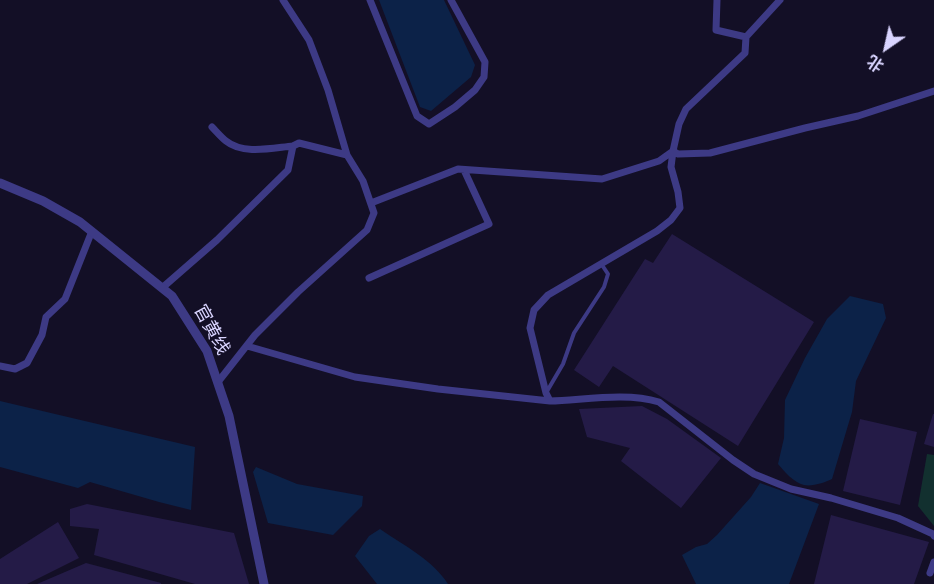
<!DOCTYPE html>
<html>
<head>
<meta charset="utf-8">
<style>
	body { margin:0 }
	#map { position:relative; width:934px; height:584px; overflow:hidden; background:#130f26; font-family:"Space Grotesk","Noto Sans SC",sans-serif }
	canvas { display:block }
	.north { position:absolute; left:856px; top:18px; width:60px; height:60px; -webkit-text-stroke:4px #130f26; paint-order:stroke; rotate:214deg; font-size:16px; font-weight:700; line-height:24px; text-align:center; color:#d9d4ff }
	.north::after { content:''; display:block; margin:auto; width:21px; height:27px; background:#d9d4ff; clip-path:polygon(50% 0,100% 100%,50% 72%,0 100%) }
</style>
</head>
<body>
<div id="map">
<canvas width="934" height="584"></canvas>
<div class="north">北</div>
</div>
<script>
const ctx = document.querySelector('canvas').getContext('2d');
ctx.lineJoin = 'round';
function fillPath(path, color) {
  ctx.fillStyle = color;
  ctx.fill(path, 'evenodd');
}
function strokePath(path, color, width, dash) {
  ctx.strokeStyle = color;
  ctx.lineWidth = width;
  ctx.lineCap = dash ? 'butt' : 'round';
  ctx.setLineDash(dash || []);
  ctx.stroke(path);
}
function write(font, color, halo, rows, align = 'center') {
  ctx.font = font + ' "Space Grotesk","Noto Sans SC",sans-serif';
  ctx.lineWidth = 4.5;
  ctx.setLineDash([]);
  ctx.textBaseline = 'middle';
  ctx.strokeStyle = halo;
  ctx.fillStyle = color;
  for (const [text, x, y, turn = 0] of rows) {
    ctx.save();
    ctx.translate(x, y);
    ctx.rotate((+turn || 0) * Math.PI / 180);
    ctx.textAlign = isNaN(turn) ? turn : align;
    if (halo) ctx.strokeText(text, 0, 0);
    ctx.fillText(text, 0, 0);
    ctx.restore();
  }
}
const green = new Path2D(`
	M927 454 934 455V526L918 506Z`);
const water = new Path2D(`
	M379 0H444L475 65 471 77 431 111 420 107Z
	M850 296 883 304 886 318 856 381 852 412 832 479C826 482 812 487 804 485 794 483 784 471 778 464L784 438 785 400 805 358 827 319Z
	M0 401 195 447 191 510 159 502 90 482 78 488 0 467Z
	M256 467 297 484 363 496 362 506 333 535 268 523 253 472Z
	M760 483 819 504 789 584H696L682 555 696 547 707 544 717 535 751 497Z
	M380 529C403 545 433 560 448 584H377L355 556 369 536Z`);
const building = new Path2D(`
	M672 234 814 322 738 446 613 366 599 387 574 370 645 259 653 263Z
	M642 406 667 419 721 458 681 508 621 461 630 448 587 437 579 409Z
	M933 414H934V447L924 444Z
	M860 419 917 432 900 505 843 491Z
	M87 504 234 533 249 584H195L94 555 99 529 70 526V509Z
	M831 515 929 542 914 584H814Z
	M58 522 79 558 27 584H0V559Z
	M86 563 161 583V584H37Z`);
const service = new Path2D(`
	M546 393 563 364 574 333 604 287 608 274 602 265`);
const minor = new Path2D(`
	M370 0 417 116 429 124 455 107 475 90 484 77 485 62 451 0
	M717 0 716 30 746 37 780 0
	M212 127C216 131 221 137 226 141 243 155 272 148 293 146
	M371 203 458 169 602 179 659 161 673 151 679 124 686 109 745 53 746 37
	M369 278 489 224 464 170
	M162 288 217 240 288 170 293 146 299 143 347 155
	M247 346 355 377 438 389 550 401 546 393 530 328 534 310 548 295 657 231 671 220 680 208 678 192 671 167 673 151 678 154 710 153 805 128 858 116 934 91
	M0 366 15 369 27 363 42 335 46 317 65 299 92 231
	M218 382 255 335 298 292 367 230 374 213 363 181 347 155 328 90 309 40 283 0
	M550 401C584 400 626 392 659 402L733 460 754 474 791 489 831 498 898 518 933 534 934 536
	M930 573 934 562`);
const tertiary = new Path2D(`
	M0 183 43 201 80 222 172 296 207 351 229 416 264 584`);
const streetNames = [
	["官黄线",211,330,61]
];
fillPath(green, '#12302f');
fillPath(water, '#0c2248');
fillPath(building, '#241b47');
strokePath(service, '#3d3a85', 4);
strokePath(minor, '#3d3a85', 7);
strokePath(tertiary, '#3d3a85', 9);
write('18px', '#d9d4ff', '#130f26', streetNames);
</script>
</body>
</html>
